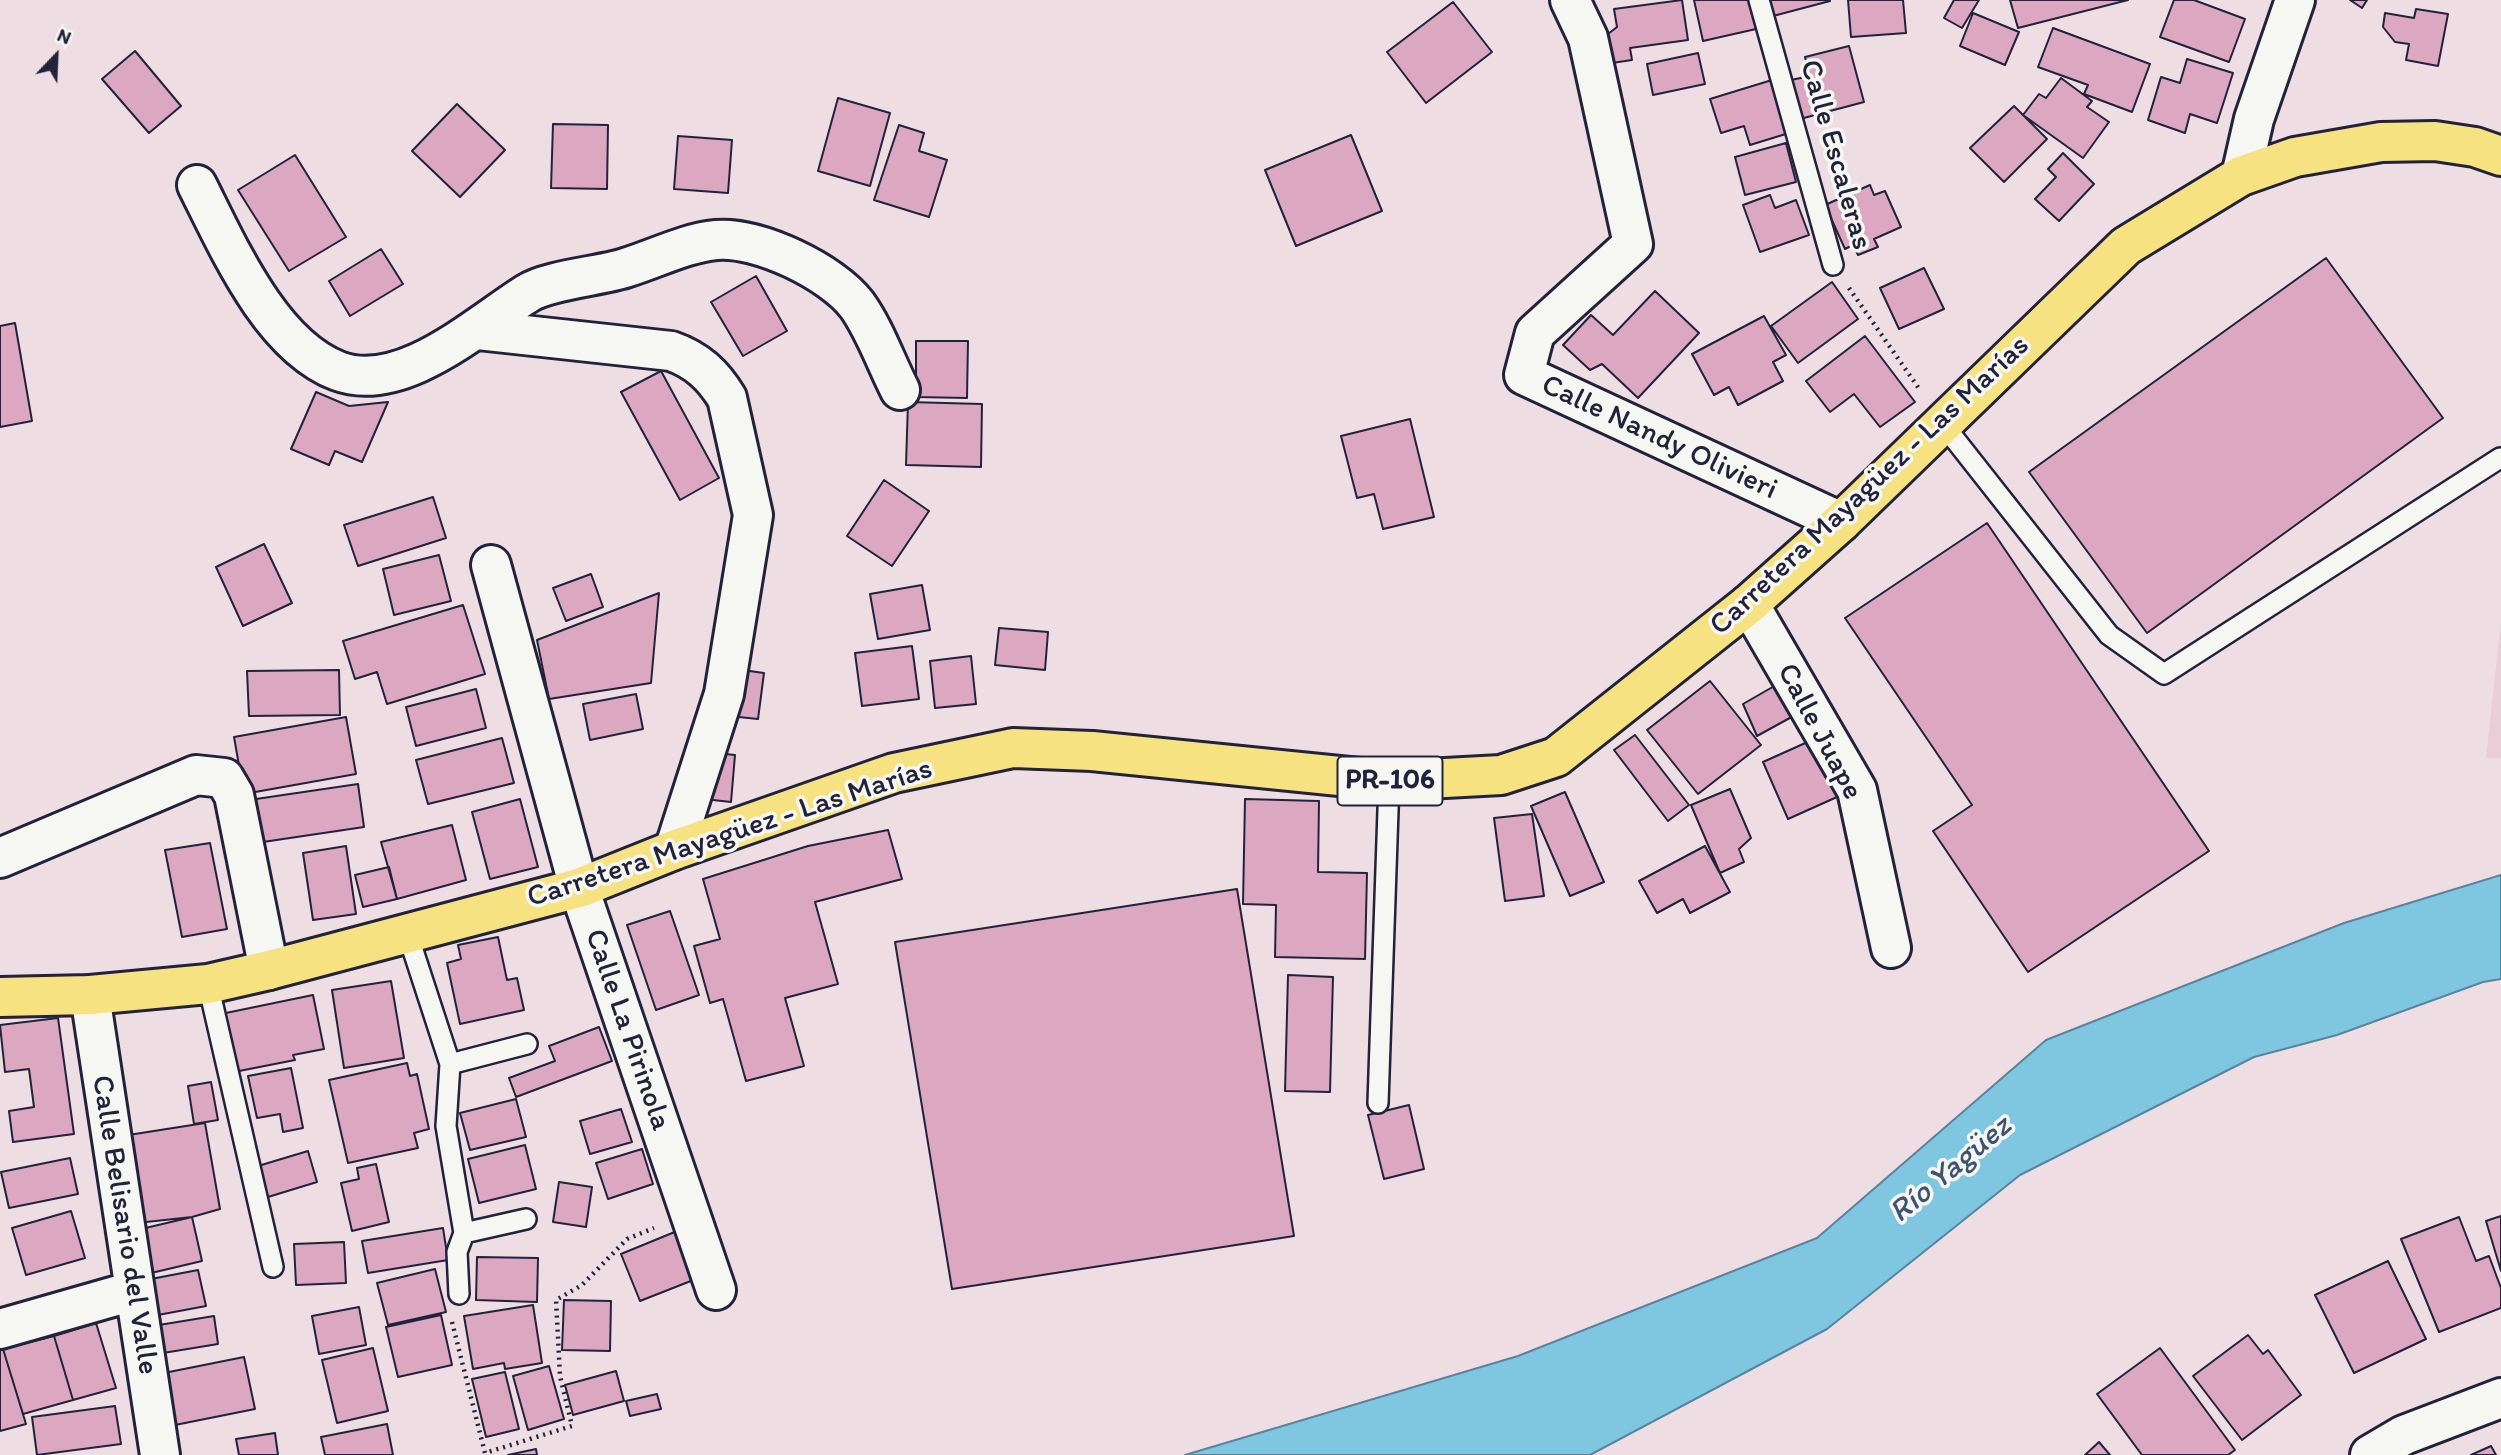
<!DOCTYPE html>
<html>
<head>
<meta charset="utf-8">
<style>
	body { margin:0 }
	#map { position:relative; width:2501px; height:1455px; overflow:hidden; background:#eedee3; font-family:Itim,sans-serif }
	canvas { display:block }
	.north { position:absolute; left:21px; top:21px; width:70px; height:70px; -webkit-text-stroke:5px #f6f6f2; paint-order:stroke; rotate:23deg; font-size:19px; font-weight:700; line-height:28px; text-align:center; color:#22223b }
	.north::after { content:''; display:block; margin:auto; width:24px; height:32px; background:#22223b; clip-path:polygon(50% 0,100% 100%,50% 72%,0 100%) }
</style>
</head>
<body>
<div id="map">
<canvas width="2501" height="1455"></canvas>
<div class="north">N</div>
</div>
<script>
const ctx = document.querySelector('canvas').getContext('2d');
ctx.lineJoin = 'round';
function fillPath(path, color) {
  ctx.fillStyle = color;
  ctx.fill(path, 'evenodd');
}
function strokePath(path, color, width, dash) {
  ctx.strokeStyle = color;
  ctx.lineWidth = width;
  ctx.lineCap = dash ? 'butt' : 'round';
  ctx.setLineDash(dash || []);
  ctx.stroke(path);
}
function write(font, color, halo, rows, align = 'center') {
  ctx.font = font + ' Itim,sans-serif';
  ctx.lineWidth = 7;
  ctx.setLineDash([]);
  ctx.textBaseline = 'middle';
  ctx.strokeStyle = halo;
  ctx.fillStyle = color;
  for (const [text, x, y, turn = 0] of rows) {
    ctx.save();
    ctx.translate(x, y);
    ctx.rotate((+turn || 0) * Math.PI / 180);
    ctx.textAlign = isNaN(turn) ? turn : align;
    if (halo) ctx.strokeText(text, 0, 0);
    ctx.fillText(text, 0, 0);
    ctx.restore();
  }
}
const built = new Path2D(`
	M2501 621V758H2486Z`);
const water = new Path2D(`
	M2501 875V979L2483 982 2337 1035 2254 1057 2020 1175 1827 1329 1590 1455H1185L1518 1356 1817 1238 2046 1040 2344 923Z`);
const building = new Path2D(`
	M1682 0 1688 40 1630 48 1632 60 1612 63 1608 34 1617 27 1614 9Z
	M1694 0H1750L1756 29 1703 41Z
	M1768 0H1829L1830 1 1773 16Z
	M1848 0H1903L1906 33 1851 37Z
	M1954 0H1979L1962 28 1944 18Z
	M2010 0H2128L2018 28Z
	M2174 0H2194L2245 19 2229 62 2160 37Z
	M2350 0H2367L2362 8Z
	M1453 2 1492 52 1426 103 1387 52Z
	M2416 9 2448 14 2438 66 2406 60 2409 44 2395 42 2383 27 2385 13 2414 18Z
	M1973 13 2019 32 2005 65 1960 46Z
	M2053 28 2150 64 2132 112 2084 94 2088 85 2038 67Z
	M1849 46 1864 102 1800 119 1791 80 1810 76 1805 57Z
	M135 51 181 106 149 133 102 79Z
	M1698 53 1705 84 1653 95 1647 64Z
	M2187 59 2233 73 2217 123 2190 114 2185 133 2148 120 2161 77 2180 83Z
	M2061 78 2092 101 2087 107 2109 122 2083 158 2023 115 2039 94 2046 98Z
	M1772 80 1789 133 1750 145 1744 126 1721 133 1710 99Z
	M838 98 890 113 870 186 818 171Z
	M457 104 505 150 460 197 412 151Z
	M2014 106 2047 139 2004 182 1970 148Z
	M553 124 608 125 607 189 551 188Z
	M899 125 924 133 919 151 947 160 929 217 874 200Z
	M1351 135 1382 211 1296 246 1265 170Z
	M678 136 732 140 728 193 674 189Z
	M1786 143 1796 182 1745 195 1735 157Z
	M2063 153 2094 184 2059 221 2035 199 2056 177 2048 169Z
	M295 155 346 237 289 271 238 190Z
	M1870 185 1874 195 1885 191 1901 227 1874 239 1878 247 1858 255 1853 245 1845 249 1825 205Z
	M1770 195 1775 208 1796 200 1809 235 1760 252 1743 205Z
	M381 249 403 284 350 316 329 281Z
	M2326 258 2443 418 2147 633 2029 472Z
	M1924 268 1944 309 1899 329 1880 288Z
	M756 276 787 331 743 356 711 302Z
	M1832 282 1858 319 1798 363 1771 326Z
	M1655 291 1699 333 1638 398 1602 364 1590 370 1563 345 1591 315 1613 335Z
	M1764 316 1786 355 1773 362 1783 381 1738 405 1729 387 1714 395 1692 354Z
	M15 323 32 421 0 427V326Z
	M1865 336 1915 402 1880 427 1854 394 1830 412 1806 381Z
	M916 341H968L967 398 916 397Z
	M661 371 719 478 680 500 621 392Z
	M316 392 349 406 388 402 362 462 335 451 329 465 291 449Z
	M908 402 982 404 981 467 906 465Z
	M1410 419 1434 517 1383 529 1374 494 1357 498 1341 436Z
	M884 480 929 511 892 566 847 536Z
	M433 497 446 538 358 566 344 525Z
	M1987 523 2209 851 2028 972 1933 831 1972 805 1845 618Z
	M264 544 292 603 243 626 216 567Z
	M439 555 451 601 394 615 383 569Z
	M591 574 603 607 566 621 553 588Z
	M922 585 930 630 878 639 870 594Z
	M659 593 651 683 549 699 537 640Z
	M463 605 485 674 387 704 377 672 355 679 343 641Z
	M999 628 1048 632 1045 670 995 665Z
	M912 646 919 699 862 706 855 653Z
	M971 656 976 704 935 708 930 661Z
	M735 669 764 673 758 719 729 716Z
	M339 670 340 715 249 716 247 671Z
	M1710 681 1761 745 1698 794 1647 730Z
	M1783 681 1797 714 1757 736 1743 704Z
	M476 689 486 728 416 746 406 707Z
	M636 694 643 729 590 740 583 704Z
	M346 717 356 774 244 794 234 737Z
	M1635 735 1689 805 1668 821 1614 750Z
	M502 738 514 783 428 804 416 760Z
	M1812 740 1837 797 1788 819 1763 762Z
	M707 752 735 755 731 802 704 799Z
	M358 784 364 827 263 842 256 799Z
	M1730 789 1751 838 1739 849 1744 862 1720 873 1691 805Z
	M1565 792 1604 882 1570 896 1531 806Z
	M520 799 538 867 490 879 472 812Z
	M1245 799 1319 801 1318 872 1367 873 1365 959 1275 957 1276 905 1243 904Z
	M1532 814 1544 896 1505 901 1494 818Z
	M452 825 466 880 397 899 381 842Z
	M888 830 902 879 815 902 838 984 785 998 804 1066 746 1081 723 999 710 1003 694 946 720 939 703 879 808 846Z
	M210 843 227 929 182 937 165 850Z
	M346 846 356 914 313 920 303 853Z
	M1705 846 1730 892 1690 913 1683 899 1657 913 1639 881Z
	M389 867 397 899 363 907 355 875Z
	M1237 889 1294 1236 952 1289 895 942Z
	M670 911 699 995 656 1010 627 925Z
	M498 937 507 980 517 978 524 1010 460 1024 447 963 461 959 458 945Z
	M1288 975 1333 977 1330 1092 1285 1091Z
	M391 981 404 1058 344 1068 332 990Z
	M313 995 324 1049 293 1055 295 1060 234 1072 221 1014Z
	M58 1018 74 1134 13 1142 9 1111 34 1107 29 1069 5 1072 0 1025Z
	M599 1027 612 1061 516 1097 509 1078 555 1061 549 1046Z
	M407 1063 410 1076 417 1074 429 1129 414 1133 418 1148 348 1163 329 1080Z
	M291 1068 303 1128 283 1132 280 1114 257 1118 248 1076Z
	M211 1082 218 1120 194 1124 188 1086Z
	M516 1099 526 1137 470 1150 460 1113Z
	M1409 1105 1424 1169 1384 1179 1368 1115Z
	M621 1109 632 1142 590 1154 580 1121Z
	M205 1123 220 1209 192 1217 137 1223 122 1136Z
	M525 1145 536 1189 479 1203 468 1159Z
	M642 1149 653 1184 608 1199 596 1163Z
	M308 1151 317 1182 268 1197 258 1166Z
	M70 1158 78 1194 9 1208 1 1172Z
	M376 1164 389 1222 352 1231 341 1183 359 1179 357 1168Z
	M559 1182 592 1187 586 1227 553 1222Z
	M71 1211 85 1258 26 1275 12 1228Z
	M2501 1216V1271L2486 1221Z
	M192 1217 202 1261 147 1274 137 1230Z
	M2459 1217 2476 1261 2489 1256 2501 1288V1308L2439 1332 2401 1239Z
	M443 1228 448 1260 368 1273 362 1241Z
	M682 1229 701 1277 640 1301 621 1254Z
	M344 1242 346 1283 296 1285 294 1244Z
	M477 1257 538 1258 537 1302 476 1300Z
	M2388 1261 2426 1339 2354 1373 2315 1295Z
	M435 1269 446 1312 388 1325 377 1283Z
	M198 1270 206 1306 158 1315 151 1279Z
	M564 1300 611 1301 610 1351 562 1350Z
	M533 1305 542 1363 505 1369 504 1363 473 1369 464 1316Z
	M359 1307 366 1345 319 1354 312 1316Z
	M441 1315 452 1365 398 1377 386 1327Z
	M214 1316 218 1344 163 1353 159 1325Z
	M96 1323 116 1388 73 1400 54 1336Z
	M2248 1335 2263 1354 2268 1350 2301 1395 2242 1440 2193 1376Z
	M54 1336 73 1400 23 1414 3 1349Z
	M373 1348 388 1411 337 1423 322 1360Z
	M2160 1348 2235 1450 2228 1455H2142L2097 1394Z
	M3 1349 26 1424 0 1431V1350Z
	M244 1357 255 1409 175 1425 164 1373Z
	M549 1366 564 1419 528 1430 513 1376Z
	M616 1371 624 1401 573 1415 565 1385Z
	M505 1372 519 1429 486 1437 472 1379Z
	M657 1394 661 1409 630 1416 626 1401Z
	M115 1406 121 1444 37 1455 32 1417Z
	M387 1424 393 1455H325L321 1437Z
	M275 1433 278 1455H239L236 1439Z
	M2099 1442 2110 1455H2085Z
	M2491 1446 2496 1455H2471Z
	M536 1449 537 1455H508Z`);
const path = new Path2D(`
	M1849 288 1920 390
	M452 1322 485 1453 572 1426 560 1376 556 1300 582 1285 627 1239 654 1228`);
const service = new Path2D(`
	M1759 0 1833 265
	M1942 423 2109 635 2164 674 2500 458
	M407 932 450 1064 446 1126 464 1233 457 1252 459 1294
	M208 984 273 1267
	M450 1064 527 1044
	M1378 1103 1389 781
	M464 1233 526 1219`);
const minor = new Path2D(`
	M1570 0 1588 38 1633 244 1535 333 1524 375 1841 522
	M2241 176 2254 119 2295 0
	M197 185C228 246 270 345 338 371 402 395 478 324 528 293 548 280 600 276 625 268 655 259 685 243 716 240 758 236 832 272 857 305 875 330 886 363 900 390
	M478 330 671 351C697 360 713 375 727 398L753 515 724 694 674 850
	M491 565 579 888 716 1290
	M1749 604 1857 790 1891 948
	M0 858 196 775 224 778 234 795 269 970
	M90 995 160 1455
	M0 1329 133 1291
	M2370 1455 2404 1435 2501 1398`);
const primary = new Path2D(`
	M0 997 90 995 208 984 269 970 579 888 674 850 894 773 1013 748 1092 751 1389 781 1501 775 1556 757 1749 604 1841 522 2126 246 2241 176 2295 157 2381 142 2435 141 2475 147 2501 156`);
const shields = [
	[1390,781,105]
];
const shieldNames = [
	["PR-106",1390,781]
];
const streetNames = [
	["Calle Escaleras",1835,155,74],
	["Calle Nandy Olivieri",1659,438,25],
	["Carretera Mayagüez - Las Marías",1870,486,-43],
	["Calle Juape",1819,732,62],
	["Carretera Mayagüez - Las Marías",730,834,-18],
	["Calle La Pirinola",627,1030,71],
	["Calle Belisario del Valle",124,1225,81]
];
const waterNames = [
	["Río Yagüez",1951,1170,-40]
];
fillPath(built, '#e9ced8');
fillPath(water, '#7fc6e0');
strokePath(water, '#5a849e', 2);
fillPath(building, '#dca7c0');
strokePath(building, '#22223b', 2);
strokePath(service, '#22223b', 24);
strokePath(minor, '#22223b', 44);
strokePath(primary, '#22223b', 44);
strokePath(path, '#22223b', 4.5, [2, 5]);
strokePath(service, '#f6f6f2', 19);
strokePath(minor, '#f6f6f2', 38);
strokePath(primary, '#f7e281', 38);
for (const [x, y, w] of shields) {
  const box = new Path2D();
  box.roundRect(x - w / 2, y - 24.5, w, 49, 5);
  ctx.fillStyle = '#f6f6f2';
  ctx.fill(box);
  strokePath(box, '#22223b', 2);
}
write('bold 28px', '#22223b', null, shieldNames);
write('30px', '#22223b', '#f6f6f2', streetNames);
write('italic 32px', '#3e536d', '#f6f6f2', waterNames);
</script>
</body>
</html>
